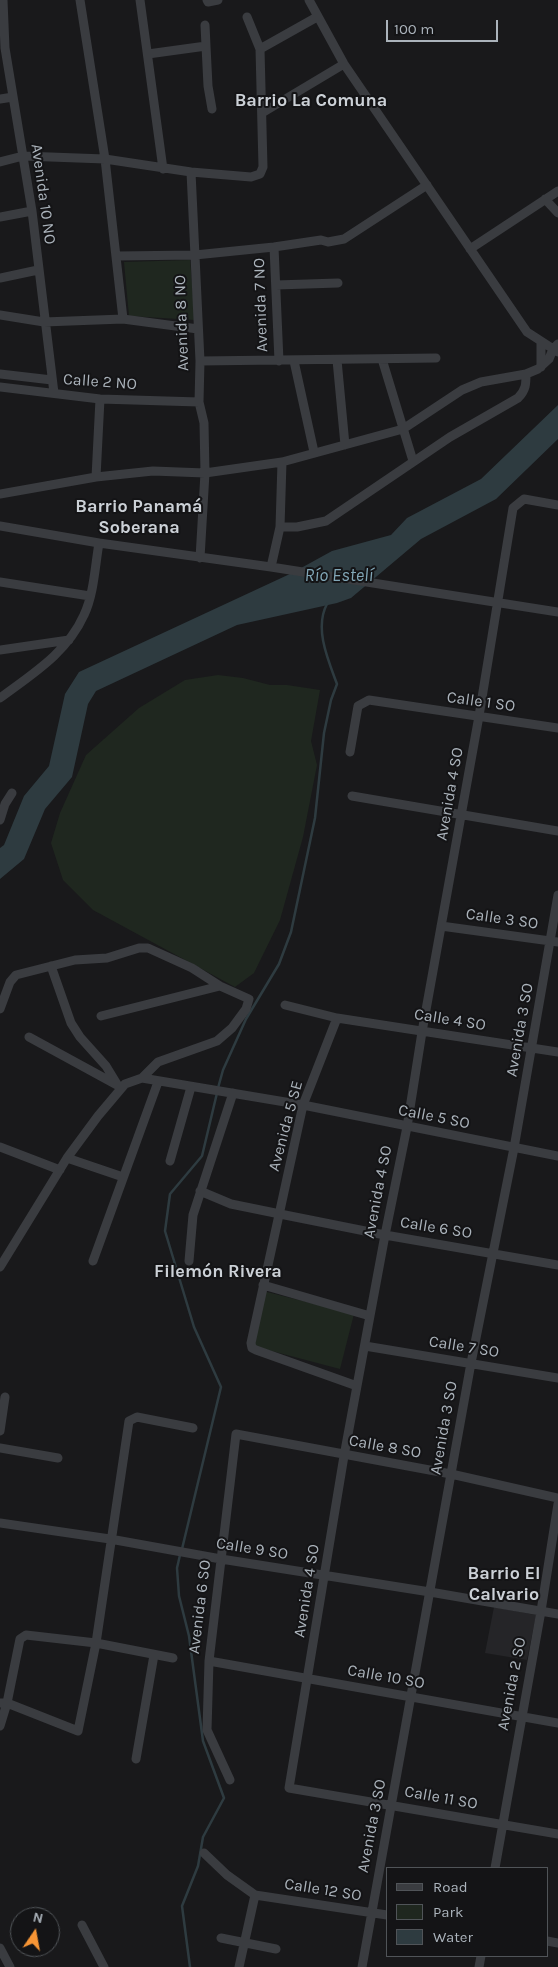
<!DOCTYPE html>
<html>
<head>
<meta charset="utf-8">
<style>
	body { margin:0 }
	#map { position:relative; width:558px; height:1967px; overflow:hidden; background:#19191b; font-family:Karla,sans-serif }
	canvas { display:block }
	.legend { position:absolute; left:386px; top:1867px; width:162px; height:90px; box-sizing:border-box; background:#141416; border:1px solid #505458; margin:0; padding:6px 9px; list-style:none; font-size:15px; color:#abb3bb }
	.legend li { display:flex; align-items:center; gap:10px; height:25px }
	.legend b { width:25px; border:1px solid #505458 }
	.north { position:absolute; left:10px; top:1907px; width:50px; height:50px; box-sizing:border-box; background:#141416; border:1px solid #505458; border-radius:50%; rotate:12deg; font-size:14px; font-weight:700; line-height:20px; text-align:center; color:#abb3bb }
	.north::after { content:''; display:block; margin:auto; width:18px; height:22px; background:#f79535; clip-path:polygon(50% 0,100% 100%,50% 72%,0 100%) }
	.scale { position:absolute; left:386px; top:20px; width:112px; height:22px; box-sizing:border-box; border:2px solid #abb3bb; border-top:0; padding-left:6px; font-size:15px; line-height:18px; white-space:nowrap; color:#abb3bb; -webkit-text-stroke:4px #141416; paint-order:stroke }
</style>
</head>
<body>
<div id="map">
<canvas width="558" height="1967"></canvas>
<ul class="legend">
<li><b style="height:6px;background:#3a3c40"></b>Road</li>
<li><b style="height:14px;background:#1f271f"></b>Park</li>
<li><b style="height:14px;background:#2e3b40"></b>Water</li>
</ul>
<div class="north">N</div>
<div class="scale">100 m</div>
</div>
<script>
const ctx = document.querySelector('canvas').getContext('2d');
ctx.lineJoin = 'round';
function fillPath(path, color) {
  ctx.fillStyle = color;
  ctx.fill(path, 'evenodd');
}
function strokePath(path, color, width, dash) {
  ctx.strokeStyle = color;
  ctx.lineWidth = width;
  ctx.lineCap = dash ? 'butt' : 'round';
  ctx.setLineDash(dash || []);
  ctx.stroke(path);
}
function write(font, color, halo, rows, align = 'center') {
  ctx.font = font + ' Karla,sans-serif';
  ctx.lineWidth = 4;
  ctx.setLineDash([]);
  ctx.textBaseline = 'middle';
  ctx.strokeStyle = halo;
  ctx.fillStyle = color;
  for (const [text, x, y, turn = 0] of rows) {
    ctx.save();
    ctx.translate(x, y);
    ctx.rotate((+turn || 0) * Math.PI / 180);
    ctx.textAlign = isNaN(turn) ? turn : align;
    if (halo) ctx.strokeText(text, 0, 0);
    ctx.fillText(text, 0, 0);
    ctx.restore();
  }
}
const built = new Path2D(`
	M494 1607 536 1615 527 1660 485 1653Z`);
const green = new Path2D(`
	M190 260 195 320 129 316 124 262Z
	M218 675 243 678 270 685H287L320 690 311 741 317 765 303 837 280 920 254 973 235 987 93 910 63 880 51 843 60 813 86 755 139 708 185 680Z
	M263 1291 354 1314 340 1369 249 1345Z`);
const water = new Path2D(`
	M558 405V439L496 499 421 539 351 598 337 603 237 625 96 691 88 704 72 777 45 809 24 859 0 879V848L4 845 24 796 49 766 65 694 79 672 292 573 332 551 391 535 407 518 481 479Z`);
const stream = new Path2D(`
	M218 1088 223 1070 246 1019 279 964 291 932 315 818 324 733 331 700 337 684C328 660 314 628 327 604
	M182 1549 221 1387 194 1327 165 1231 170 1194 202 1156 217 1093
	M180 1555 177 1568 179 1596 189 1636 203 1741 224 1798 203 1837 198 1866 182 1906 190 1967`);
const minor = new Path2D(`
	M3 0 5 48 32 211 54 393
	M80 0 105 159 123 319
	M140 0 163 169
	M207 0 208 2 218 0
	M309 0 344 64 527 332 558 352
	M206 46 208 86 212 109
	M260 49 317 17
	M148 54 206 46 205 25
	M0 99 13 97
	M262 113 344 64
	M0 162 23 156 105 159 191 172 251 177 260 174 263 167 260 49 247 17
	M191 172 200 361 199 402 204 423 205 473 200 558
	M545 199 558 213
	M0 217 32 211
	M274 247 279 361
	M470 249 558 191
	M117 256 195 255 274 247 321 240 328 242 344 239 427 185
	M0 278 38 270
	M276 285 338 283
	M0 315 44 322 123 319 198 329
	M382 359 413 461
	M337 360 345 445
	M200 361 436 358
	M294 361 314 452
	M541 367V342
	M0 374 52 380
	M0 387 100 399 199 402
	M96 477 100 399
	M0 494 96 477 153 471 205 473 282 462 403 429 462 390 481 382 526 374 538 369 549 359 553 349 558 344
	M558 505 524 499 513 508 479 716 422 1032 407 1127 385 1235 344 1456 289 1788 558 1834
	M0 526 99 543 271 567 558 612
	M280 527H297L326 521 450 437 518 398C526 390 526 384 526 374
	M271 567 280 527 282 462
	M0 582 90 596
	M0 650 69 640
	M0 698C32 674 67 653 84 615 94 594 95 566 99 543
	M350 752 358 706 369 700 558 728
	M352 796 558 831
	M0 820 5 804 12 793
	M441 926 558 942
	M51 966 71 1023 80 1037 106 1066 120 1089
	M285 1005 337 1018 558 1052
	M0 1009 10 982 16 975 75 960 107 958 139 948H148L192 968 220 986
	M337 1018 303 1105 251 1343 252 1348 256 1350 357 1386
	M29 1037 117 1085
	M142 1078 303 1105 558 1156
	M0 1147 60 1170
	M67 1158 123 1177
	M170 1161 191 1087
	M200 1191 231 1204 280 1214 385 1235 558 1265
	M93 1261 158 1082
	M189 1261 193 1215 233 1093
	M0 1267 67 1158 98 1116 125 1084 142 1078 158 1062 217 1041 232 1028 246 1009 249 999 220 986 101 1016
	M263 1285 370 1316
	M365 1346 558 1378
	M0 1431 5 1397
	M0 1448 58 1458
	M0 1523 110 1539 221 1559 430 1592 558 1614
	M209 1661 558 1723
	M0 1703H7L78 1731 96 1643 129 1421 137 1417 193 1428
	M0 1726 7 1703 20 1639 26 1635 96 1643 173 1658
	M136 1759 154 1655
	M230 1780 207 1730 209 1661 236 1434 451 1474 558 1498
	M204 1853 227 1875 255 1895 239 1967
	M495 1868 541 1611 558 1504
	M255 1895 387 1915
	M82 1925 104 1967
	M221 1938 276 1949
	M547 1941 558 1943
	M0 1948 10 1967
	M362 1967 471 1363 514 1148 558 895
	M479 1967 481 1956`);
const streetNames = [
	["Avenida 10 NO",43,194,82],
	["Avenida 7 NO",261,305,-92],
	["Avenida 8 NO",182,323,-92],
	["Calle 2 NO",100,382,4],
	["Calle 1 SO",481,702,8],
	["Avenida 4 SO",450,794,-80],
	["Calle 3 SO",502,919,8],
	["Calle 4 SO",450,1020,9],
	["Avenida 3 SO",520,1030,-80],
	["Calle 5 SO",434,1117,11],
	["Avenida 5 SE",286,1126,-75],
	["Avenida 4 SO",378,1192,-79],
	["Calle 6 SO",436,1228,9],
	["Calle 7 SO",464,1347,9],
	["Avenida 3 SO",444,1428,-80],
	["Calle 8 SO",385,1447,10],
	["Calle 9 SO",252,1549,9],
	["Avenida 4 SO",307,1591,-81],
	["Avenida 6 SO",200,1607,-83],
	["Calle 10 SO",386,1677,10],
	["Avenida 2 SO",512,1684,-79],
	["Calle 11 SO",441,1798,10],
	["Avenida 3 SO",372,1826,-79],
	["Calle 12 SO",323,1890,9]
];
const neighbourhoodNames = [
	["Barrio La Comuna",311,101],
	["Barrio Panamá",139,507],
	["Soberana",139,528],
	["Filemón Rivera",218,1272],
	["Barrio El",504,1574],
	["Calvario",504,1595]
];
const waterNames = [
	["Río Estelí",339,576]
];
fillPath(built, '#252528');
fillPath(green, '#1f271f');
fillPath(water, '#2e3b40');
strokePath(stream, '#2e3b40', 2.5);
strokePath(minor, '#3a3c40', 9);
write('16px', '#abb3bb', '#141416', streetNames);
write('bold 18px', '#ccd1d7', '#141416', neighbourhoodNames);
write('italic 18px', '#82a7b7', '#141416', waterNames);
</script>
</body>
</html>
